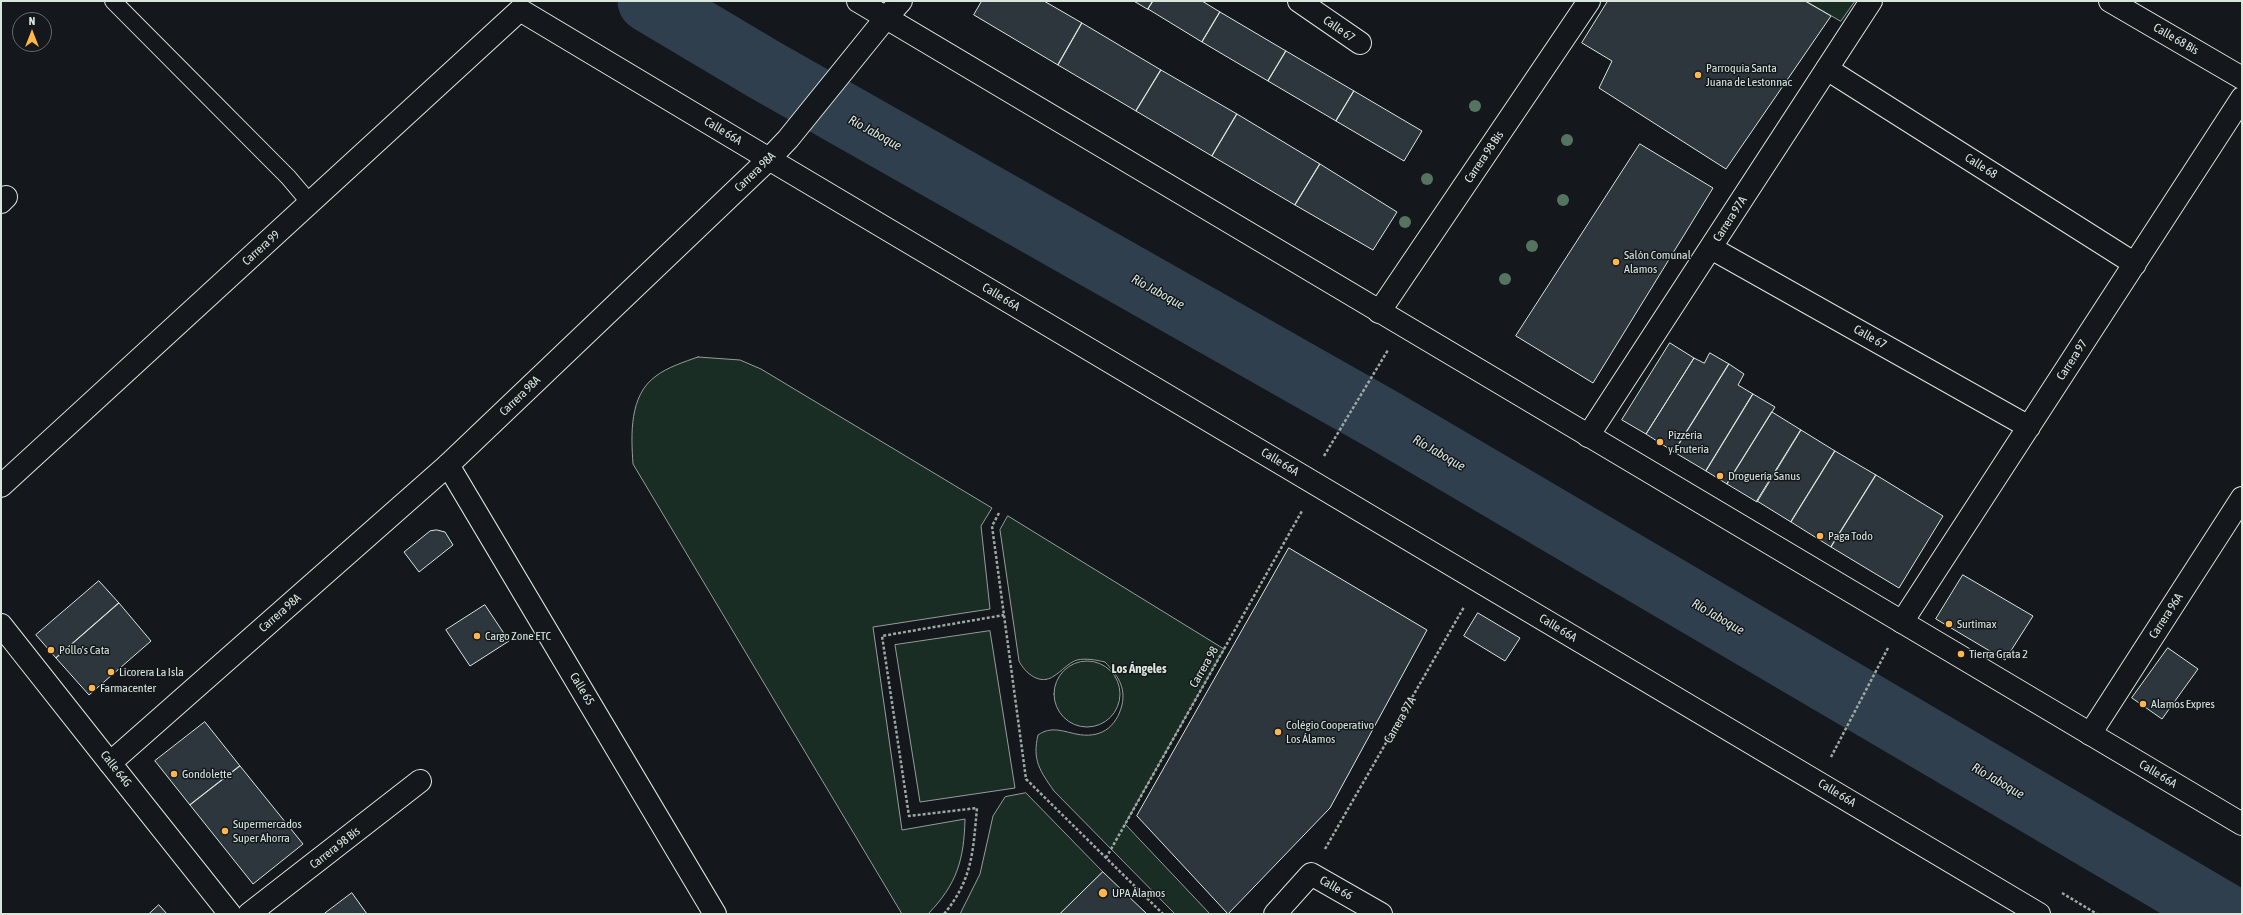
<!DOCTYPE html>
<html>
<head>
<meta charset="utf-8">
<style>
	body { margin:0 }
	#map { position:relative; width:2243px; height:915px; overflow:hidden; background:#14181c; font-family:"Asap Condensed",sans-serif }
	canvas { display:block }
	.frame { position:absolute; inset:0; border:2px solid #d8e6dc; pointer-events:none }
	.north { position:absolute; left:12px; top:12px; width:40px; height:40px; box-sizing:border-box; background:#14181c; border:1px solid #626a69; border-radius:50%; rotate:0deg; font-size:11px; font-weight:700; line-height:16px; text-align:center; color:#d8e6dc }
	.north::after { content:''; display:block; margin:auto; width:14px; height:18px; background:#ffb74d; clip-path:polygon(50% 0,100% 100%,50% 72%,0 100%) }
</style>
</head>
<body>
<div id="map">
<canvas width="2243" height="915"></canvas>
<div class="frame"></div>
<div class="north">N</div>
</div>
<script>
const ctx = document.querySelector('canvas').getContext('2d');
ctx.lineJoin = 'round';
function fillPath(path, color) {
  ctx.fillStyle = color;
  ctx.fill(path, 'evenodd');
}
function strokePath(path, color, width, dash) {
  ctx.strokeStyle = color;
  ctx.lineWidth = width;
  ctx.lineCap = dash ? 'butt' : 'round';
  ctx.setLineDash(dash || []);
  ctx.stroke(path);
}
function write(font, color, halo, rows, align = 'center') {
  ctx.font = font + ' "Asap Condensed",sans-serif';
  ctx.lineWidth = 3;
  ctx.setLineDash([]);
  ctx.textBaseline = 'middle';
  ctx.strokeStyle = halo;
  ctx.fillStyle = color;
  for (const [text, x, y, turn = 0] of rows) {
    ctx.save();
    ctx.translate(x, y);
    ctx.rotate((+turn || 0) * Math.PI / 180);
    ctx.textAlign = isNaN(turn) ? turn : align;
    if (halo) ctx.strokeText(text, 0, 0);
    ctx.fillText(text, 0, 0);
    ctx.restore();
  }
}
const green = new Path2D(`
	M1806 1H1855L1841 21Z
	M698 357 740 360 761 369 992 508 981 526 990 609 873 627 902 830 965 819C964 860 957 884 928 914H902L633 464C631 435 629 395 656 376 668 367 684 362 698 357Z
	M1008 516 1224 649 1125 824 1210 914H1175L1054 791C1040 771 1032 760 1038 735 1051 726 1062 731 1076 734 1100 739 1116 728 1122 705 1126 686 1117 675 1105 662 1096 660 1086 658 1077 660 1068 663 1062 671 1054 676 1040 686 1025 673 1019 661L1000 530Z
	M990 631 1015 788 920 802 895 645Z
	M1054 694a33 33 0 1 1 66 0a33 33 0 1 1-66 0Z
	M1026 793 1103 872 1060 914H960L980 874 993 816 1005 797Z`);
const river = new Path2D(`
	M649 1 765 70 1383 420 2224 914`);
const building = new Path2D(`
	M982 1H1044L1082 23 1058 65 974 15Z
	M1134 1H1153L1148 9Z
	M1153 1H1202L1220 12 1202 42 1148 9Z
	M1608 1H1805L1831 16 1726 169 1599 88 1612 61 1582 43Z
	M1220 12 1286 51 1268 81 1202 42Z
	M1082 23 1161 70 1136 111 1058 65Z
	M1286 51 1354 91 1336 121 1268 81Z
	M1161 70 1237 114 1212 156 1136 111Z
	M1354 91 1422 131 1404 161 1336 121Z
	M1237 114 1320 164 1295 205 1212 156Z
	M1640 144 1713 188 1593 383 1516 336Z
	M1320 164 1397 212 1373 250 1295 205Z
	M1670 343 1694 358 1646 434 1622 420Z
	M1710 353 1729 364 1674 452 1646 434 1694 358 1704 363Z
	M1729 364 1744 374 1738 385 1753 394 1706 471 1674 452Z
	M1753 394 1775 407 1727 484 1706 471Z
	M1772 412 1801 430 1757 502 1727 484Z
	M1801 430 1835 451 1791 522 1757 501Z
	M1835 451 1876 475 1831 547 1791 522Z
	M1876 475 1943 516 1899 588 1831 547Z
	M437 530 445 532 453 545 419 572 404 552 430 531Z
	M1289 548 1427 630 1330 808 1228 914 1137 816Z
	M1963 575 2033 616 2005 660 1936 619Z
	M99 581 119 603 56 658 36 635Z
	M119 603 151 641 89 695 56 658Z
	M485 605 509 641 470 666 446 630Z
	M1478 613 1520 638 1505 661 1464 636Z
	M2168 648 2198 669 2162 719 2132 698Z
	M205 722 240 766 190 805 155 761Z
	M240 766 303 844 253 884 190 805Z
	M1103 872 1147 914H1060Z
	M352 893 367 914H324Z
	M159 905 167 914H149Z`);
const path = new Path2D(`
	M1324 456 1388 350
	M999 513 992 526 1026 779 1163 914
	M1831 757 1888 648
	M1325 849 1464 607
	M1106 858 1302 511
	M2062 893 2097 914
	M944 914C973 879 973 850 977 808L909 816 882 636 1004 615`);
const service = new Path2D(`
	M113 1 288 177 310 203`);
const pedestrian = new Path2D(`
	M1379 312 1589 1
	M1588 436 1871 1`);
const minor = new Path2D(`
	M1299 1 1360 43
	M2110 1 2242 78
	M885 19 901 1
	M1827 69 2135 264
	M1 202 6 197
	M1711 248 2029 427
	M448 465 715 914
	M1 486 520 10 769 159
	M1902 622 2242 98
	M1 625 110 763
	M2090 734 2242 498
	M249 914 420 781
	M1275 914 1311 874 1381 914`);
const tertiary = new Path2D(`
	M858 1 2242 824
	M769 159 2039 914
	M230 914 110 763 448 465 769 159 788 139 885 19`);
const trees = [
	[1475,106],
	[1567,140],
	[1427,179],
	[1563,200],
	[1405,222],
	[1532,246],
	[1505,279]
];
const markers = [
	[1698,75,4,"#ffb74d"],
	[1616,262,4,"#ffb74d"],
	[1660,442,4,"#ffb74d"],
	[1720,476,4,"#ffb74d"],
	[1820,536,4,"#ffb74d"],
	[1949,624,4,"#ffb74d"],
	[477,636,4,"#ffb74d"],
	[51,650,4,"#ffb74d"],
	[1961,654,4,"#ffb74d"],
	[111,672,4,"#ffb74d"],
	[92,688,4,"#ffb74d"],
	[2143,704,4,"#ffb74d"],
	[1278,732,4,"#ffb74d"],
	[174,774,4,"#ffb74d"],
	[225,831,4,"#ffb74d"],
	[1103,893,5,"#ffb74d"]
];
const streetNames = [
	["Calle 67",1339,29,35],
	["Calle 68 Bis",2176,39,30],
	["Calle 66A",723,131,31],
	["Carrera 98 Bis",1484,157,-56],
	["Calle 68",1981,166,32],
	["Carrera 98A",755,172,-44],
	["Carrera 97A",1730,219,-57],
	["Carrera 99",261,248,-42],
	["Calle 66A",1001,297,31],
	["Calle 67",1870,337,30],
	["Carrera 97",2072,360,-57],
	["Carrera 98A",520,396,-44],
	["Calle 66A",1280,462,31],
	["Carrera 98A",280,613,-41],
	["Carrera 96A",2166,616,-57],
	["Calle 66A",1558,628,31],
	["Carrera 98",1204,667,-60],
	["Calle 65",582,689,59],
	["Carrera 97A",1400,720,-60],
	["Calle 64G",116,769,52],
	["Calle 66A",2158,774,31],
	["Calle 66A",1837,793,31],
	["Carrera 98 Bis",335,848,-38],
	["Calle 66",1336,888,30]
];
const poiNames = [
	["Parroquia Santa",1706,68],
	["Juana de Lestonnac",1706,82],
	["Salón Comunal",1624,255],
	["Alamos",1624,269],
	["Pizzeria",1668,435],
	["y Fruteria",1668,449],
	["Droguería Sanus",1728,476],
	["Paga Todo",1828,536],
	["Surtimax",1957,624],
	["Cargo Zone ETC",485,636],
	["Pollo's Cata",59,650],
	["Tierra Grata 2",1969,654],
	["Licorera La Isla",119,672],
	["Farmacenter",100,688],
	["Alamos Expres",2151,704],
	["Colégio Cooperativo",1286,725],
	["Los Álamos",1286,739],
	["Gondolette",182,774],
	["Supermercados",233,824],
	["Super Ahorra",233,838],
	["UPA Álamos",1112,893]
];
const waterNames = [
	["Río Jaboque",875,133,29],
	["Río Jaboque",1158,292,29],
	["Río Jaboque",1439,453,30],
	["Río Jaboque",1718,617,30],
	["Río Jaboque",1998,781,30]
];
const neighbourhoodNames = [
	["Los Ángeles",1139,669]
];
fillPath(green, '#1a2d24');
strokePath(green, '#939e99', 1);
strokePath(river, '#2f3f4d', 63);
fillPath(building, '#2c363c');
strokePath(building, '#d8e6dc', 1);
strokePath(service, '#d8e6dc', 18);
strokePath(pedestrian, '#d8e6dc', 24);
strokePath(minor, '#d8e6dc', 24);
strokePath(tertiary, '#d8e6dc', 24);
strokePath(path, '#9da8a2', 2.5, [3, 2]);
strokePath(service, '#14181c', 16);
strokePath(pedestrian, '#14181c', 22);
strokePath(minor, '#14181c', 22);
strokePath(tertiary, '#14181c', 22);
ctx.fillStyle = '#55745f';
for (const [x, y] of trees) {
  ctx.beginPath();
  ctx.arc(x, y, 6, 0, 2 * Math.PI);
  ctx.fill();
}
for (const [x, y, r, color] of markers) {
  const dot = new Path2D();
  dot.arc(x, y, r, 0, 2 * Math.PI);
  ctx.fillStyle = color;
  ctx.fill(dot);
  strokePath(dot, '#14181c', 1.5);
}
write('12px', '#d8e6dc', '#14181c', streetNames);
write('12px', '#d8e6dc', '#14181c', poiNames, 'left');
write('italic 13px', '#d8e6dc', '#14181c', waterNames);
write('bold 13px', '#d8e6dc', '#14181c', neighbourhoodNames);
</script>
</body>
</html>
